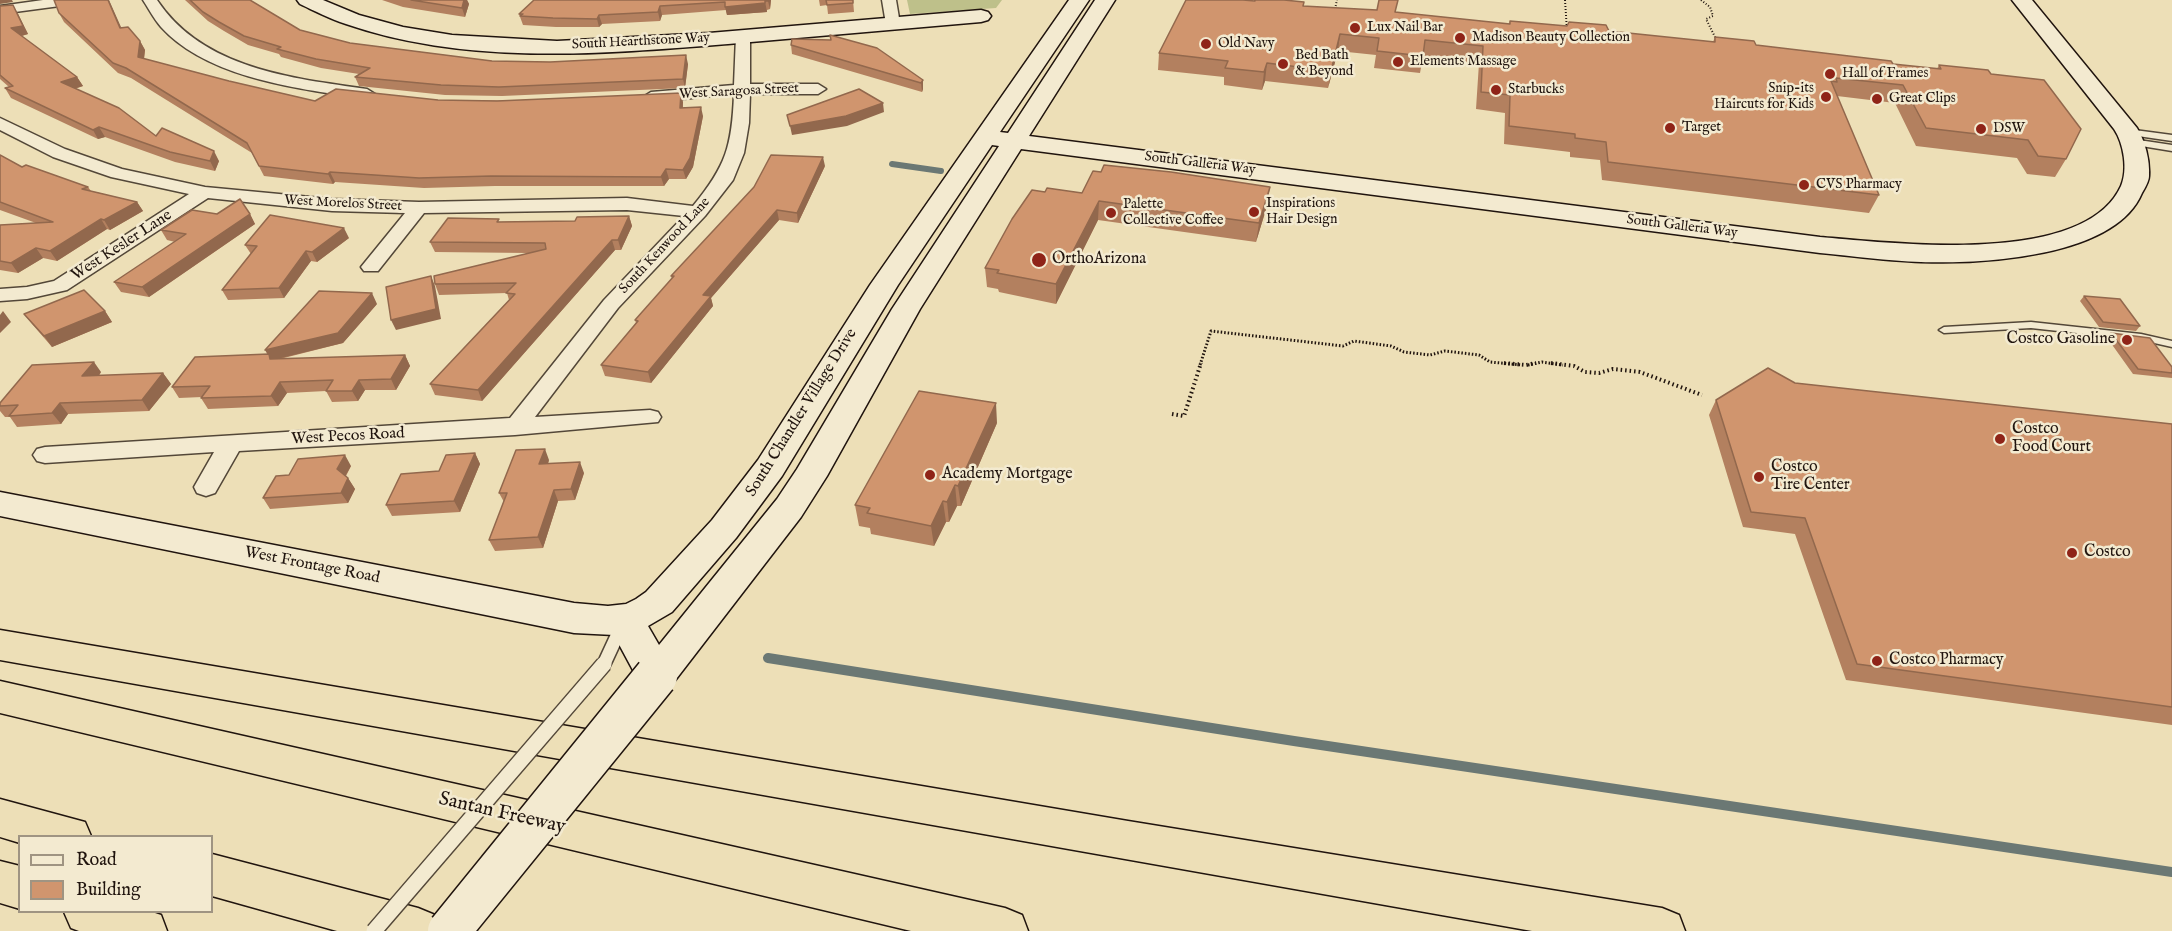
<!DOCTYPE html>
<html>
<head>
<meta charset="utf-8">
<style>
	body { margin:0 }
	#map { position:relative; width:2172px; height:931px; overflow:hidden; background:#eddfb7; font-family:"IM FELL English",serif }
	canvas { display:block }
	.legend { position:absolute; left:18px; top:835px; width:195px; height:78px; box-sizing:border-box; background:#f3ead0; border:2px solid #9f9482; margin:0; padding:8px 10px; list-style:none; font-size:18px; color:#20140e }
	.legend li { display:flex; align-items:center; gap:12px; height:30px }
	.legend b { width:30px; border:2px solid #9f9482 }
</style>
</head>
<body>
<div id="map">
<canvas width="2172" height="931"></canvas>
<ul class="legend">
<li><b style="height:8px;background:#f3ead0"></b>Road</li>
<li><b style="height:16px;background:#d0956e"></b>Building</li>
</ul>
</div>
<script>
const ctx = document.querySelector('canvas').getContext('2d');
ctx.lineJoin = 'round';
function fillPath(path, color) {
  ctx.fillStyle = color;
  ctx.fill(path, 'evenodd');
}
function strokePath(path, color, width, dash) {
  ctx.strokeStyle = color;
  ctx.lineWidth = width;
  ctx.lineCap = dash ? 'butt' : 'round';
  ctx.setLineDash(dash || []);
  ctx.stroke(path);
}
function write(font, color, halo, rows, align = 'center') {
  ctx.font = font + ' "IM FELL English",serif';
  ctx.lineWidth = 5;
  ctx.setLineDash([]);
  ctx.textBaseline = 'middle';
  ctx.strokeStyle = halo;
  ctx.fillStyle = color;
  for (const [text, x, y, turn = 0] of rows) {
    ctx.save();
    ctx.translate(x, y);
    ctx.rotate((+turn || 0) * Math.PI / 180);
    ctx.textAlign = isNaN(turn) ? turn : align;
    if (halo) ctx.strokeText(text, 0, 0);
    ctx.fillText(text, 0, 0);
    ctx.restore();
  }
}
const green = new Path2D(`
	M907 0H1002L996 8 910 14Z`);
const streamFar1 = new Path2D(`
	M892 164 941 171`);
const stream = new Path2D(`
	M768 658 1294 741 2172 872`);
const pathFar2 = new Path2D(`
	M1565 0 1567 31
	M1701 0 1710 7 1713 16 1706 19 1717 41
	M1335 9 1337 0`);
const pathFar1 = new Path2D(`
	M1200 365 1211 331 1343 346 1354 341 1391 346 1404 352 1430 355 1445 351 1479 355 1490 362 1522 365
	M1528 365 1542 362 1563 365`);
const path = new Path2D(`
	M1504 363 1526 365 1536 363
	M1551 363 1574 366 1585 372 1599 373 1613 369 1640 372 1702 395
	M1172 414 1184 416 1201 363`);
const lane = new Path2D(`
	M2127 129 2172 135V141L2124 134V130Z
	M2132 139 2172 145V151L2129 144V140Z
	M2031 322 2141 334 2172 341V347L2141 340 2031 328 1944 333 1939 330 1944 327Z
	M623 618 628 619 630 623 611 664 609 668 604 670 599 668 597 664 616 623 618 619Z`);
const street = new Path2D(`
	M43 0H82L75 4 0 14V6Z
	M143 0H157C203 69 291 78 367 89L375 94 367 99C301 89 208 79 161 27 154 19 149 9 143 0Z
	M882 0H896L900 24 898 27H888L886 24Z
	M743 32 750 36V84H818L826 89 818 94H750L749 123 744 153 733 180 705 216 618 308 535 417 650 410 658 412 661 417 658 422 515 435 239 451 215 493 206 496 197 493 194 487 214 452 45 463 37 461 33 455 37 449 45 447 510 418 604 300 684 216 627 210 424 213 378 271H364L361 267 405 213 332 211 208 198 67 290 27 299 0 301V289L27 287 54 281 189 194 111 177 53 157 0 130V118L65 149 122 169 205 187 332 199 419 202 627 198 693 206C726 166 732 146 734 94L651 102 643 97 651 92 734 85 736 36Z`);
const secondary = new Path2D(`
	M297 0H323L359 15 403 27 452 35 557 41 709 33 981 10 988 12 991 16 988 20 981 22C897 29 812 37 728 44 602 54 468 66 346 24 330 19 315 11 300 4Z
	M1069 0H1089L1000 132 1008 133 1095 0H1115L1029 136 1820 237C1893 243 2084 267 2121 186 2128 170 2124 144 2114 129L2012 0H2032L2137 128C2145 141 2150 160 2149 176 2149 181 2145 188 2142 193 2115 258 1981 264 1921 262 1887 261 1853 256 1820 253L1021 149 920 309 827 476 801 517 670 687 656 692 642 687 614 635 574 633 0 516V492L574 603 608 606 626 604 636 599 646 592 712 520 758 460 870 285ZM992 145 999 146 892 309 797 469 777 499 659 645 648 626 672 612 736 538 782 476 898 285Z`);
const highway = new Path2D(`
	M0 630 1128 821 1662 908 1679 915 1685 931H1532L0 660Z
	M0 681 1005 908 1022 915 1028 931H911L0 713Z
	M0 799 85 822 91 836H20V843L0 837Z
	M212 854 418 908 435 915 441 931H337L212 896Z
	M0 861 20 866V909L0 903Z
	M64 912H152L161 915 167 931H79L71 928Z`);
const laneBridge = new Path2D(`
	M374 931 604 664`);
const secondaryBridge = new Path2D(`
	M449 931 656 676`);
const wall = new Path2D(`
	M185 0H250L300 30 350 43 492 61 688 64 685 88 502 96 445 95 359 86 355 77 359 74 321 68 281 57 279 54 248 45 224 31 208 21Z
	M382 0H467L469 4 465 17 403 7Z
	M534 0H771L770 9 767 10V12L727 15 726 10 662 15 660 21 602 24 599 27H556L523 25 519 14Z
	M819 0H853L854 12 828 14 827 5 820 6Z
	M1255 1 1304 2V6L1396 12 1509 24 1510 21 1713 42 1715 37 1756 45 1893 64 1937 69 1939 65 1991 74 2066 159 2055 177 2027 174 2017 158 1916 146 1895 103 1837 96 1879 195 1869 213 1602 180 1600 160 1570 157V152L1504 144 1505 113 1476 109 1479 63 1423 57 1420 73 1374 68 1376 55 1338 51 1328 88 1265 81 1262 90 1224 85V77L1158 70 1159 53Z
	M0 6 18 14 28 34 22 36 77 77 83 86 75 89 156 136 219 161 215 171 175 162 105 137 98 139 11 98 5 88 9 87 0 79Z
	M59 13 121 27 140 41 145 50 144 59 229 81 315 101 438 100 683 102V108L703 116 693 167 686 179H669L664 186H495L424 188 335 182 333 184 264 176 252 153 131 78 118 73 64 22Z
	M791 45 923 80V89L922 92 792 54Z
	M0 155 22 167 88 187 91 191 137 202 143 211 110 230 107 229 57 261 43 258 18 273 0 270V225L36 223 0 210Z
	M825 166 798 223 779 220 711 298 713 306 651 383 605 376 601 365 636 323 635 320 672 279 671 276Z
	M1101 172 1267 206 1256 242 1098 220 1056 304 999 292 998 289 987 287 985 268 1045 192 1082 193Z
	M217 214H250L255 224 149 297 121 292 114 282 175 242 167 240 161 230Z
	M629 216 632 226 621 250H615L482 401 435 395 430 384 509 300 507 293 439 295 435 284 528 253 435 252 430 242 500 222 575 221Z
	M349 238 317 262 311 261 284 298 228 300 222 290 251 254 245 245Z
	M2084 296 2140 326 2136 331 2099 327 2080 301Z
	M377 304 343 343 280 359 405 355 410 366 396 390H365L358 401 332 402 326 391 287 393 278 406 208 409 201 398 202 397 179 398 172 387 267 354Z
	M105 311 112 322 52 347 32 324 24 314Z
	M2111 333 2172 367V378L2133 374 2108 339Z
	M101 372 99 376 163 373 171 384 149 411 68 414 61 424 17 427 10 417H5L0 411V403Z
	M1795 383 2172 424V725L1846 680 1795 534 1743 527 1709 415 1716 400Z
	M997 423 961 506H957L949 522H946L934 546 871 534 870 528 859 526 855 505Z
	M475 453 480 464 460 512 392 516 386 505 439 471Z
	M549 460 548 464 584 473 575 500 558 501 543 548 495 551 489 540 504 502 499 493Z
	M351 466 346 476 348 478 355 489 348 503 270 509 263 498 289 475Z`);
const shadedWall = new Path2D(`
	M0 0H12L13 2 0 4Z
	M108 0H109L125 36 120 28Z
	M464 0H467L469 4 465 17 462 8Z
	M768 0H771L770 9 768 1Z
	M765 1 767 12 727 15 725 7Z
	M13 5 18 14 28 34 17 37 11 28Z
	M660 6 662 15 660 21 658 12Z
	M599 15 602 24 599 27 597 19Z
	M1340 34 1338 51 1328 88 1331 71Z
	M140 41 145 50 143 66 138 57Z
	M686 55 688 64 685 88 683 79Z
	M1267 63 1265 81 1262 90 1264 72Z
	M77 77 83 86 66 91 61 82Z
	M923 80V89L922 92 921 83Z
	M681 93 683 102 682 117 680 108Z
	M883 103 884 112 847 126 792 135 790 126Z
	M701 107 703 116 693 167 686 179 683 170Z
	M99 127 105 137 98 139 93 130Z
	M214 151 219 161 215 171 210 161Z
	M823 157 825 166 798 223 797 213Z
	M666 169 669 179 664 186 661 177Z
	M330 172 335 182 333 184 328 174Z
	M1270 187 1267 206 1256 242 1259 223Z
	M1099 201 1098 220 1056 304V284Z
	M137 202 143 211 110 230 104 220Z
	M777 210 779 220 711 298 713 306 651 383 648 372 703 295Z
	M250 214 255 224 149 297 142 287Z
	M629 216 632 226 621 250 618 240Z
	M101 219 107 229 57 261 50 251Z
	M344 228 349 238 317 262 312 252Z
	M612 240 615 250 482 401 478 390Z
	M36 248 43 258 18 273 11 263Z
	M306 251 311 261 284 298 279 288Z
	M431 276 435 286 441 319 396 330 391 320Z
	M372 293 377 304 343 343 273 360 276 369 265 350Z
	M3 311 11 322 0 333V315Z
	M105 311 112 322 52 347 44 336Z
	M405 355 410 366 396 390 391 379Z
	M94 362 101 372 90 387 82 376Z
	M163 373 171 384 149 411 142 400Z
	M359 380 365 390 358 401 352 391Z
	M280 382 287 393 278 406 271 396Z
	M60 403 68 414 61 424 52 413Z
	M996 403 997 423 961 506 958 486Z
	M545 449 549 460 544 475 539 464Z
	M475 453 480 464 460 512 454 501Z
	M345 455 351 466 343 480 337 469Z
	M580 462 584 473 575 500 571 489Z
	M348 478 355 489 348 503 341 493Z
	M955 485 957 506 949 522 947 502Z
	M554 490 558 501 543 548 538 537Z
	M943 501 946 522 934 546 931 526Z`);
const building = new Path2D(`
	M54 0H108L120 28 128 27 140 41 138 57 229 81 315 101 336 89 438 100 497 101 681 93 680 108 701 107 690 158 683 170 666 169 661 177 491 176 419 178 330 172 328 174 259 166 247 143 126 68 113 63 59 13Z
	M190 0H250L300 30 350 43 492 61 550 62 686 55 683 79 499 87 441 85 355 77 370 68 316 59 277 49 281 47 244 36 219 22 203 12Z
	M411 0H464L462 8Z
	M534 0H768V1H765V3L725 7V2L660 6 658 12 599 15 597 19 553 18 520 16 523 14H519Z
	M826 0H853V3L827 5Z
	M1186 0H1243L1255 1V0H1284L1304 2 1303 6 1377 10 1379 0H1398L1395 12 1510 24V21L1567 26 1569 22 1606 25 1609 31 1715 42V37L1754 41 1756 45 1891 61 1893 64 1941 69 1939 65 1988 70 1991 74 2044 80 2081 129 2066 159 2038 156 2028 140 1926 128 1903 85 1836 78 1837 82 1831 81 1879 195 1608 162 1606 142 1575 138V134L1509 126 1510 95 1481 92 1483 46 1425 40 1423 56 1377 51 1379 38 1340 34 1331 71 1267 63 1264 72 1225 68 1228 61 1159 53Z
	M13 5 23 26 11 28 77 77 61 82 119 108 156 136 162 128 214 151 210 161 170 152 99 127 93 130 5 88 13 86 0 75V6Z
	M830 35 877 48 923 80 921 83 791 45 792 39 831 40Z
	M859 89 883 103 846 116 790 126 787 115Z
	M0 155 22 167 26 165 88 187 82 189 137 202 104 220 101 219 50 251 36 248 11 263 0 261V225L53 222 0 202Z
	M771 155 823 157 797 213 777 210 703 295 711 296 648 372 601 365 638 321 635 320 674 276H671L754 187Z
	M1104 165 1171 172 1270 187 1259 223 1099 201 1056 284 997 273 999 270 985 268 1012 219 1032 190 1045 192 1047 188 1082 193 1093 171 1101 172Z
	M240 199 250 214 142 287 114 282 186 234 161 230 192 210 217 214Z
	M270 215 344 228 312 252 306 251 279 288 222 290 257 246 245 245Z
	M629 216 618 240H612L478 390 430 384 515 294 506 293 516 283 435 284 434 276 546 249 545 243 430 242 448 218 499 219 497 222 575 221 577 217Z
	M431 276 436 309 391 320 386 287Z
	M84 290 105 311 44 336 24 314Z
	M319 291 372 293 338 333 265 350Z
	M2084 296 2120 299 2140 326 2103 322Z
	M2111 333 2150 338 2172 367V373L2138 369Z
	M269 354 270 359 405 355 391 379 359 380 352 391H326L333 380 280 382 271 396 201 398 210 386 172 387 195 357Z
	M94 362 82 376 163 373 142 400 60 403 52 413 9 416 18 405 0 406V403L32 365Z
	M1768 368 1795 383 2172 424V707L1857 664 1805 518 1751 512 1716 400Z
	M919 391 996 403 958 486 955 485 947 502 943 501 931 526 867 513 870 508 855 505Z
	M545 449 539 464 580 462 571 489 554 490 538 537 489 540 507 493H499L516 450Z
	M475 453 454 501 386 505 401 474 439 471 446 455Z
	M345 455 337 469 348 478 341 493 263 498 276 476 289 475 298 459Z`);
const markers = [
	[1355,28,6,"#8f2418"],
	[1460,38,6,"#8f2418"],
	[1206,44,6,"#8f2418"],
	[1398,62,6,"#8f2418"],
	[1283,64,6,"#8f2418"],
	[1830,74,6,"#8f2418"],
	[1496,90,6,"#8f2418"],
	[1826,97,6,"#8f2418"],
	[1877,99,6,"#8f2418"],
	[1670,128,6,"#8f2418"],
	[1981,129,6,"#8f2418"],
	[1804,185,6,"#8f2418"],
	[1254,212,6,"#8f2418"],
	[1111,213,6,"#8f2418"],
	[1039,260,8,"#8f2418"],
	[2127,340,6,"#8f2418"],
	[2000,439,6,"#8f2418"],
	[930,475,6,"#8f2418"],
	[1759,477,6,"#8f2418"],
	[2072,553,6,"#8f2418"],
	[1877,661,6,"#8f2418"]
];
const farPoinames = [
	["Lux Nail Bar",1367,28],
	["Madison Beauty Collection",1472,38],
	["Old Navy",1218,44],
	["Bed Bath",1295,56],
	["& Beyond",1295,72],
	["Elements Massage",1410,62],
	["Hall of Frames",1842,74],
	["Snip-its",1814,89,"right"],
	["Haircuts for Kids",1814,105,"right"],
	["Starbucks",1508,90],
	["Great Clips",1889,99],
	["Target",1682,128],
	["DSW",1993,129],
	["CVS Pharmacy",1816,185],
	["Inspirations",1266,204],
	["Hair Design",1266,220],
	["Palette",1123,205],
	["Collective Coffee",1123,221]
];
const farStreetnames = [
	["South Hearthstone Way",641,42,-3],
	["West Saragosa Street",739,92,-3],
	["South Galleria Way",1200,164,7],
	["West Morelos Street",343,204,3],
	["South Galleria Way",1682,227,7],
	["South Kenwood Lane",665,246,-47]
];
const streetNames = [
	["West Kesler Lane",122,246,-33],
	["South Chandler Village Drive",802,413,-58],
	["West Pecos Road",348,437,-3],
	["West Frontage Road",312,566,11]
];
const poiNames = [
	["OrthoArizona",1052,260],
	["Costco Gasoline",2115,340,"right"],
	["Costco",2012,430],
	["Food Court",2012,448],
	["Costco",1771,468],
	["Tire Center",1771,486],
	["Academy Mortgage",942,475],
	["Costco",2084,553],
	["Costco Pharmacy",1889,661]
];
const nearStreetnames = [
	["Santan Freeway",502,814,13]
];
fillPath(green, '#bec08a');
strokePath(streamFar1, '#6b7874', 6);
strokePath(stream, '#6b7874', 10);
strokePath(lane, '#534738', 3);
strokePath(street, '#534738', 3);
strokePath(secondary, '#20140e', 3);
strokePath(highway, '#20140e', 3);
strokePath(pathFar2, '#20140e', 2, [1, 2]);
strokePath(pathFar1, '#20140e', 3, [1.5, 2]);
strokePath(path, '#20140e', 4, [1.5, 3]);
fillPath(lane, '#f3ead0');
fillPath(street, '#f3ead0');
fillPath(secondary, '#f3ead0');
fillPath(highway, '#eddfb7');
strokePath(laneBridge, '#534738', 18, []);
strokePath(secondaryBridge, '#20140e', 45, []);
strokePath(laneBridge, '#f3ead0', 15);
strokePath(secondaryBridge, '#f3ead0', 42);
fillPath(wall, '#b3805f');
fillPath(shadedWall, '#92684d');
fillPath(building, '#d0956e');
strokePath(building, '#92684d', 1.5);
for (const [x, y, r, color] of markers) {
  const dot = new Path2D();
  dot.arc(x, y, r, 0, 2 * Math.PI);
  ctx.fillStyle = color;
  ctx.fill(dot);
  strokePath(dot, '#f3ead0', 2);
}
write('14px', '#20140e', '#f3ead0', farPoinames, 'left');
write('14px', '#20140e', '#f3ead0', farStreetnames);
write('16px', '#20140e', '#f3ead0', streetNames);
write('16px', '#20140e', '#f3ead0', poiNames, 'left');
write('20px', '#20140e', '#f3ead0', nearStreetnames);
</script>
</body>
</html>
